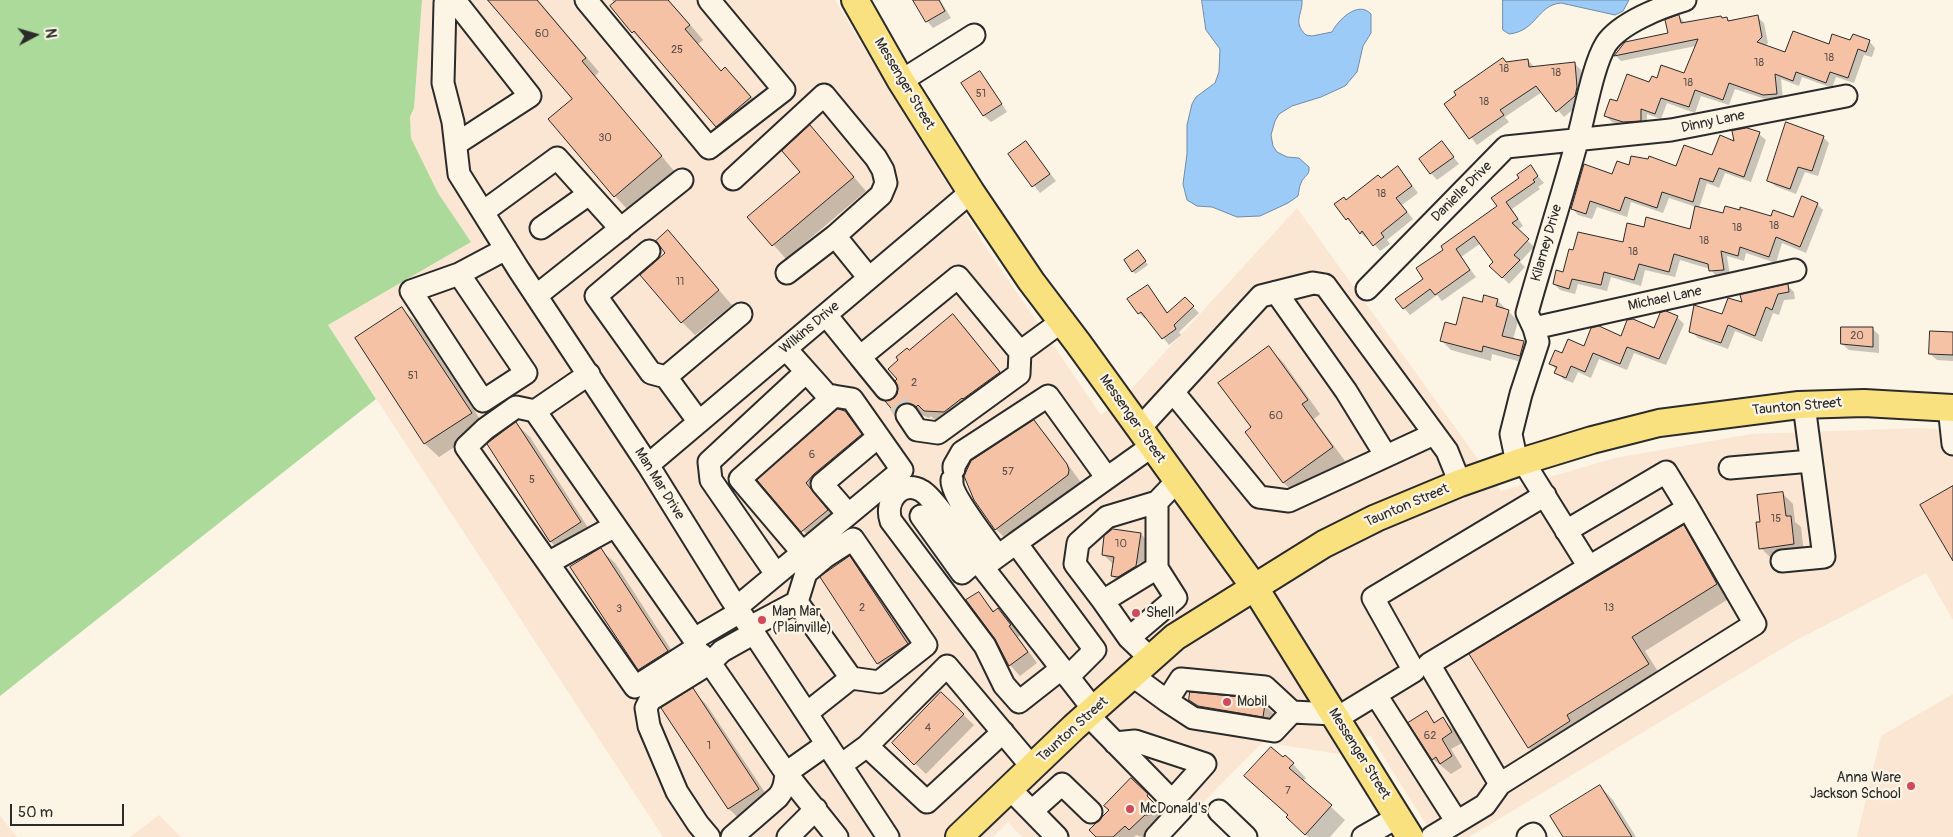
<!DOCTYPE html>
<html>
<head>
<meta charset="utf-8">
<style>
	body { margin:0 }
	#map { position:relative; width:1953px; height:837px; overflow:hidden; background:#fcf5e5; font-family:Pangolin,sans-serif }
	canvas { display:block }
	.north { position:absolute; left:10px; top:10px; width:50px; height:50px; -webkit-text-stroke:4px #fcf5e5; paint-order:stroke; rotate:84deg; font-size:14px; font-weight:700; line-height:20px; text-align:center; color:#2b2b2b }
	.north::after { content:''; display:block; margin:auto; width:18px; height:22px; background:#2b2b2b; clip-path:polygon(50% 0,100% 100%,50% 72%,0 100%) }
	.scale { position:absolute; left:10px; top:804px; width:114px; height:22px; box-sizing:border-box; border:2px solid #2b2b2b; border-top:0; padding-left:6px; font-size:15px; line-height:18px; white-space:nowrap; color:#2b2b2b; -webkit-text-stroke:4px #fcf5e5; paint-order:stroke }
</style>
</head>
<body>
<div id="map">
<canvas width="1953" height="837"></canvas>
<div class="north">N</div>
<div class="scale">50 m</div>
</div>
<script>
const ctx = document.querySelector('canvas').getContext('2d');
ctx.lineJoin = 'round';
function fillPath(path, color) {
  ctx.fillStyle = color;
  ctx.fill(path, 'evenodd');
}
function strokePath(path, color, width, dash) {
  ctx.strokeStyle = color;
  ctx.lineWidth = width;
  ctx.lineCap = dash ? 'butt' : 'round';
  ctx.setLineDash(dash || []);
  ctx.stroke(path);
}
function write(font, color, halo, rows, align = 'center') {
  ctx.font = font + ' Pangolin,sans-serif';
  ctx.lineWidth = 4.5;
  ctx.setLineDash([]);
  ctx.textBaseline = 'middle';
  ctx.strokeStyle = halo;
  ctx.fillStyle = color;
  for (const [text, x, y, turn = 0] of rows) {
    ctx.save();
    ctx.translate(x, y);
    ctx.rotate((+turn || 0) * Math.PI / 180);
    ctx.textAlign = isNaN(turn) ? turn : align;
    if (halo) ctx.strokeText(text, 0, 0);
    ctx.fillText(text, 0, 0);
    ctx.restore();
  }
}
const built = new Path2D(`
	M422 0H835L985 246 1101 415 1133 387 1297 208 1501 491 1615 458 1751 434 1918 428 1953 430V620L1926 573 1793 642 1469 837H1434L1370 735 1339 754 1263 742 1169 837H1022L1008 822 993 837H663L328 325 471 242 438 193 411 138 410 117 414 107Z
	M1953 694V837H1857L1881 736Z
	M159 815 181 837H130Z
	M0 816 17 837H0Z`);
const green = new Path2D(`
	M0 0H422L414 108 410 117 411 138 438 193 471 242 328 325 376 399 0 696Z`);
const water = new Path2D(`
	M1202 0H1302C1303 14 1292 22 1306 35L1312 36 1332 32C1338 20 1358 0 1371 14V33L1363 46 1357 72 1345 86 1321 97 1292 106 1279 114 1275 121 1271 135 1273 146 1277 152 1287 157 1299 158 1309 167C1310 176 1304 175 1301 183 1299 187 1299 192 1298 196L1288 203 1260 216 1237 217 1212 207 1197 206 1187 200 1183 184 1187 154V125L1192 104 1196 97 1215 83 1219 72 1220 49 1206 30Z
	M1503 0H1629L1623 11 1615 15 1561 3C1537 5 1537 31 1509 34L1503 30Z`);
const shadow = new Path2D(`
	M487 0H538L599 72 595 76 674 171 628 210 615 196 574 99Z
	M612 0H669L703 40 698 44 722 72 725 69 739 82 764 111 731 140 633 32Z
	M915 0H940L951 18 933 28 927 21Z
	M1679 16 1685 23 1727 18 1730 22 1757 17 1764 23 1768 43 1765 46 1786 53 1851 42 1869 41 1875 48 1872 57 1864 55 1854 83 1836 77 1832 88 1802 77 1799 86 1781 79 1783 100 1771 101 1735 89 1729 105 1701 96 1695 113 1667 103 1661 119 1647 114V126L1630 128 1612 122 1606 116 1618 103 1658 79 1685 75 1696 46 1621 61 1616 56 1670 34Z
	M1528 60 1534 67 1574 63 1581 70 1583 95 1581 103 1564 117 1542 92 1505 117 1509 122 1477 145 1446 104Z
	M980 73 986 79 1007 112 991 122 984 116 963 83Z
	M810 127 866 191 786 259 749 217 802 172Z
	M1759 134 1766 140 1751 182 1725 173 1719 188 1707 183 1699 208 1724 215 1794 219 1817 204 1823 210 1806 253 1782 243 1776 263 1746 253 1744 261 1727 256 1730 276 1717 277 1710 269 1680 260 1675 277 1645 270 1641 286 1611 277 1607 291 1578 284 1575 294 1560 290 1554 284 1564 273 1623 243 1644 228 1691 231 1696 207 1669 198 1663 213 1631 202 1627 217 1597 207 1592 219 1578 215 1572 208 1613 176 1630 167 1677 168 1713 156 1735 143Z
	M1823 137 1829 143 1818 176 1805 172 1796 194 1775 186 1769 180Z
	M1026 142 1056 181 1040 193 1010 154Z
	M1442 143 1459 164 1437 180 1431 173Z
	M1398 167 1418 193 1402 205 1413 219 1387 240 1390 244 1380 251 1369 238 1367 239 1347 219V201Z
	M1530 167 1544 183 1538 187 1540 189 1512 209 1523 226 1517 230 1534 247 1520 262 1525 267 1509 284 1491 266 1495 262 1481 243 1461 257 1476 277 1442 301 1437 295 1410 315 1404 308 1445 250 1498 206Z
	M668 232 732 305 695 335 682 322 667 253Z
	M1141 255 1148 265 1135 274 1133 271Z
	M1788 286 1794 292 1795 299 1784 300 1779 315 1773 313 1762 342 1735 331 1728 349 1698 338 1691 331 1743 303Z
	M1148 287 1169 314 1191 305 1199 313 1179 332 1181 335 1169 345 1147 318 1145 319 1139 313Z
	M1497 300 1518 321 1513 340 1523 342 1532 352 1529 364 1492 354 1491 361 1451 350 1441 340 1483 304Z
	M402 309 416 322 485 427 439 457 425 444 357 338Z
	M953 316 965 328 1011 385 938 423 931 416 929 418 920 414 912 417 908 424 887 402 894 400 899 393 909 351Z
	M1677 317 1684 324 1666 365 1634 353 1627 370 1599 359 1591 378 1578 372 1573 383 1563 379 1551 363 1562 354 1655 329Z
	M1873 329 1879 335V353L1849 350 1842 344Z
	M1953 333V361L1937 360 1930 354Z
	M1269 348 1283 362 1320 414 1314 419 1345 461 1297 496 1284 483 1252 428Z
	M844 412 858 426 875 449 828 488 819 498 841 524 816 545 759 480Z
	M1034 422 1047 436 1082 484 1010 543 996 529Z
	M516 424 530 437 594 537 564 555 551 542 489 445Z
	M1783 494 1793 504 1795 522 1801 527 1804 554 1771 558 1761 548V523Z
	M1683 527 1697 541 1730 598 1645 651 1662 678 1542 761 1528 747Z
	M1141 534 1151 544 1146 576 1123 586 1112 576 1114 565 1103 554ZM1141 562 1142 564 1123 576V573Z
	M601 550 615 563 681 665 653 683 639 669 572 567Z
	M849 558 863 571 920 658 892 677 878 664 822 578Z
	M978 593 995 612 998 609 1009 620 1020 636 1018 637 1037 663 1020 676 1010 665Z
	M692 690 706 704 772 803 743 822 729 809 663 708Z
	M941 693 974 725 926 774 894 743Z
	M1190 700H1259L1275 715 1273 726 1201 710Z
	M1426 713 1436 723 1443 719 1453 729 1462 743 1451 749 1462 767 1451 774 1433 759Z
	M1283 759 1293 764 1306 778 1303 781 1345 820 1330 837H1308L1288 817 1289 816 1245 776Z
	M1600 786 1613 800 1636 837H1564Z
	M1147 795 1172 823 1156 824 1143 837 1136 835 1134 837H1097Z`);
const building = new Path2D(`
	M488 0H537L586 58 582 61 662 156 614 197 548 119 572 99Z
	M617 0H668L690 25 685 29 721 71 725 67 751 97 716 127 634 31 632 33 610 6Z
	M913 0H939L945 11 926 22Z
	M1679 15 1681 23 1721 16 1722 18 1727 17 1728 21 1758 15 1762 37 1757 42 1785 52 1793 31 1829 44 1832 34 1850 40 1853 34 1870 40 1866 52 1858 49 1848 78 1830 72 1826 83 1796 72 1793 81 1775 74 1777 94 1763 95 1729 83 1723 100 1695 90 1689 107 1661 98 1655 114 1641 109V121L1623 122 1604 116 1610 99 1617 101 1627 74 1649 82 1652 76 1657 78 1661 65 1684 73 1698 39 1614 56 1625 42 1668 33 1665 20Z
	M1503 58 1506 62 1528 59 1529 67 1575 62 1577 87 1575 96 1556 112 1536 86 1500 110 1504 115 1469 139 1444 104 1456 95 1454 92Z
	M980 71 1002 104 983 116 961 83Z
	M1786 122 1824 136 1812 171 1798 167 1790 189 1767 181Z
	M810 125 854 177 772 246 747 217 800 172 782 151Z
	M1747 128 1760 132 1744 177 1719 168 1713 182 1700 178 1693 202 1662 192 1657 208 1625 197 1620 211 1590 201 1586 214 1571 209 1584 164 1612 174 1617 161 1629 165 1631 156 1648 159 1649 156 1676 166 1684 145 1712 155 1720 135 1734 141 1732 131Z
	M1026 141 1050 174 1032 187 1008 154Z
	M1442 141 1454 157 1430 174 1419 159Z
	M1531 165 1538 176 1533 180 1535 182 1506 202 1518 219 1512 223 1529 239 1514 255 1520 260 1502 278 1489 266 1493 262 1474 236 1456 249 1470 270 1435 295 1430 289 1403 309 1395 299 1423 279 1416 268 1443 250 1441 246 1497 206 1491 198 1519 178 1517 175Z
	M1398 166 1412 186 1396 198 1407 212 1381 233 1384 237 1373 246 1362 231 1360 234 1348 218 1346 220 1334 204 1344 197 1346 200 1378 175 1381 178Z
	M1802 196 1818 203 1800 247 1776 237 1769 257 1740 247 1738 256 1721 251 1724 270 1709 271 1708 264 1674 254 1669 272 1639 264 1634 280 1604 272 1601 285 1572 279 1569 289 1553 284 1556 270 1563 272 1569 249 1573 250 1578 232 1623 242 1627 223 1644 227 1646 217 1690 229 1695 206 1723 213 1725 206 1740 210V207L1771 216 1773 210 1793 217Z
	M668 230 719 290 681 323 640 275 665 253 656 241Z
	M1138 250 1146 261 1132 272 1124 260Z
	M1788 284 1789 292 1778 294 1772 310 1766 307 1755 336 1728 325 1721 343 1689 332 1694 305 1722 314 1728 298 1742 302 1740 295Z
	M1148 285 1167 313 1185 297 1194 306 1174 325 1176 329 1162 339 1141 312 1138 314 1127 299Z
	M1484 295 1498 299 1496 306 1509 310 1502 336 1524 341 1520 356 1483 346 1482 352 1440 341 1445 322 1456 325 1463 297 1482 302Z
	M402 307 472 413 424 444 355 338Z
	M1666 311 1678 316 1659 359 1627 347 1620 364 1593 353 1585 372 1571 366 1566 378 1554 373 1557 367 1549 364 1555 350 1562 353 1568 339 1584 346 1591 328 1599 326 1621 336 1627 320 1633 319 1654 328 1660 313Z
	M953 314 1000 372 963 399 962 398 944 412 924 411 918 405 916 407 907 403 900 405 895 413 885 401 894 398 897 394 898 388 895 381 897 379 888 369 898 360 896 357 907 348 909 350Z
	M1841 327H1873V347L1841 344Z
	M1930 331 1953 332V355L1929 354Z
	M1269 346 1308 400 1302 404 1333 447 1283 483 1245 432 1251 427 1218 383Z
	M838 409 845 411 862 434 814 474 806 483 828 510 801 532 757 480Z
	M1034 420 1067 464 1069 470 1068 475 995 530 974 500 964 476 971 461Z
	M516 422 581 522 550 542 487 444Z
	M1953 486V561L1920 505Z
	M1783 492 1786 516H1791L1794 544 1759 549 1756 522H1760L1757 495Z
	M1684 525 1717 584 1632 637 1649 664 1567 715 1570 721 1528 748 1469 654Z
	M1113 529 1141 533 1136 566 1118 577 1111 576 1114 557 1102 555 1104 536Z
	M601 548 668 651 638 670 570 567Z
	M850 556 908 644 877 664 820 577Z
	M979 592 993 612 998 608 1011 625 1009 626 1028 652 1009 666 995 639 966 600Z
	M693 688 759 789 728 809 661 708Z
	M941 692 964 714 914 765 892 743Z
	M1190 692 1260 699 1265 704 1263 717 1198 706 1189 700Z
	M1427 711 1434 723 1443 717 1452 732 1442 739 1452 756 1440 764 1436 757 1432 760 1408 723Z
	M1271 747 1283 757 1285 755 1294 763 1289 768 1332 805 1305 835 1286 817 1288 815 1244 776Z
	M1131 778 1148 794 1147 796 1163 812 1160 814 1145 815 1129 830 1125 826 1113 837H1096L1089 830 1109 810 1104 806Z
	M1600 785 1632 837H1563L1550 816Z`);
const minorTunnel = new Path2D(`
	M898 403 907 415`);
const minor = new Path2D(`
	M586 0 709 148 784 90 709 0
	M901 81 974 35
	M456 144 530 96 460 7 445 3 443 83 453 122 459 174 519 270 648 465 730 597 888 837
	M733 179 824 95 876 158 883 170 886 183 881 195 835 236 787 273
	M483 212 557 158 621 229
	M541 228 589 194
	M835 236 869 278
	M649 251 596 296 651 373 666 377
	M459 274 526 373 483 401 411 291 459 274 506 249
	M1367 289 1506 147 1671 130 1846 96
	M1276 292 1346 391 1386 456
	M536 296 682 180
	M826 315 860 357 958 277 1020 352 1061 322
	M1534 328 1795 270
	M860 357 886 389
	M589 374 535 411 694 639 740 612
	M1173 392 1259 497 1289 501 1434 434
	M1949 407 1953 444
	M535 411 516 407 485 429 466 447 548 563
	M907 415 917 430 938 433 1019 374 1020 352
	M699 422 666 377 741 314
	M1139 429 1261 296 1313 283 1325 285 1447 451 1460 483
	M1523 461 1589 567 1688 508 1755 624 1500 784 1429 664 1589 567
	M1517 463 1511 434 1521 394 1538 342 1534 328 1527 313C1543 255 1562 197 1578 138 1585 113 1593 65 1606 44 1620 23 1661 7 1685 0
	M648 465 971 192
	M1730 468 1811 461
	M954 469V466L962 452 1048 396 1107 478
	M952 480C950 494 988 542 998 556
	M848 514 822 484 878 437
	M921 516 962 573 977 560 1094 710
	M615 526 548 563 635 687 696 648 694 639
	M1566 531 1666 472 1688 508
	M1016 543 1152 446
	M802 552 740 479 834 396
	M977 560C966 546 935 499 922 491 901 479 884 501 891 521L985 646 1004 685 1019 702 1061 669
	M1782 561 1824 557 1804 405
	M983 567 1016 543 1095 650 1068 677
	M776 574 711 480 709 462 806 372
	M1103 601 1075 564 1078 543 1107 517 1157 502
	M797 602 806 573 825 557 853 539 926 645 879 682 851 678
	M737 607 902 470 852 399 827 395 786 349
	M750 627 797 602 851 678 807 713
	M1129 638 1176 598 1157 568
	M701 654 710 663 650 700 646 708 649 726 677 792 698 824 709 837
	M1151 659 1129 638 1103 601 1157 568V502L1177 481
	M1133 676 1167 701 1181 679 1265 687 1292 712 1334 714
	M1376 695 1457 822
	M1167 701 1193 718 1274 731 1292 712
	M1088 715 1181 810 1156 837
	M1337 718 1414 671 1373 598 1545 495
	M1115 743 1135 741 1205 764 1172 801
	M827 744 786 773 837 837
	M867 746 927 802 1003 732
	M841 765 867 746 947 666 1032 767
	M1009 788 1057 837
	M1032 811 1062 784 1091 812
	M1219 811 1246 837
	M732 837 778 797C784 790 785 783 786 773L710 663 722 651 754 633
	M788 837 816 809
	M1363 837 1398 817
	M1432 837 1485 805 1500 784
	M1528 837 1533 834 1535 837`);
const major = new Path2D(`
	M855 0 901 81 971 192 1031 281 1078 343 1255 588 1410 837
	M959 837 1074 727 1175 637 1324 544 1376 518 1460 483 1517 463 1592 440 1659 423 1799 405 1864 403 1953 408`);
const markers = [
	[1136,613,5,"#d1495b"],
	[762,620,5,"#d1495b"],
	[1227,702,5,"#d1495b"],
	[1911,786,5,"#d1495b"],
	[1130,809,5,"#d1495b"]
];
const numberNames = [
	["60",542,34],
	["25",677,50],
	["18",1829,58],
	["18",1759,63],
	["18",1504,69],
	["18",1556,73],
	["18",1688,83],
	["51",981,94],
	["18",1484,102],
	["30",605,138],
	["18",1381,194],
	["18",1774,226],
	["18",1737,228],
	["18",1704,241],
	["18",1633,252],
	["11",680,282],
	["20",1857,336],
	["51",413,376],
	["2",914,383],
	["60",1276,416],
	["6",812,455],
	["57",1008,472],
	["5",532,480],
	["15",1776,519],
	["10",1121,544],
	["2",862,608],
	["13",1609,608],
	["3",619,609],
	["4",928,728],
	["62",1430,736],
	["1",709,746],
	["7",1288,791]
];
const streetNames = [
	["Messenger Street",904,84,59],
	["Dinny Lane",1713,122,-12],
	["Danielle Drive",1462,192,-45],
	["Kilarney Drive",1547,243,-74],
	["Michael Lane",1665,299,-12],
	["Wilkins Drive",810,328,-40],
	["Taunton Street",1797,407,-5],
	["Messenger Street",1132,419,55],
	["Man Mar Drive",659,484,58],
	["Taunton Street",1407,506,-23],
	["Taunton Street",1073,730,-42],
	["Messenger Street",1359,754,58]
];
const poiNames = [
	["Man Mar",772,612],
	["(Plainville)",772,628],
	["Shell",1146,613],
	["Mobil",1237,702],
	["Anna Ware",1901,778,"right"],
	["Jackson School",1901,794,"right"],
	["McDonald's",1140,809]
];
fillPath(built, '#fae6d2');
fillPath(green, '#acda9a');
fillPath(water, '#9dcbf8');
strokePath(water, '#6f8ba6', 1);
fillPath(shadow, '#0003');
fillPath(building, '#f5c2a6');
strokePath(building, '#2b2b2b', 1);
strokePath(minorTunnel, '#d2cdc0', 21, [21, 11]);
strokePath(minor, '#2b2b2b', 25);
strokePath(major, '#2b2b2b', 30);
strokePath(minor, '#fcf5e5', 21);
strokePath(major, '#fae180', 26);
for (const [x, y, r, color] of markers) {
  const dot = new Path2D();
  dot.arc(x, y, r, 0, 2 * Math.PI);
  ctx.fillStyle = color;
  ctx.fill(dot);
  strokePath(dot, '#fcf5e5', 2);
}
write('11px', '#5e514a', null, numberNames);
write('14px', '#2b2b2b', '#fcf5e5', streetNames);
write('14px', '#2b2b2b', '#fcf5e5', poiNames, 'left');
</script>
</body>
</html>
